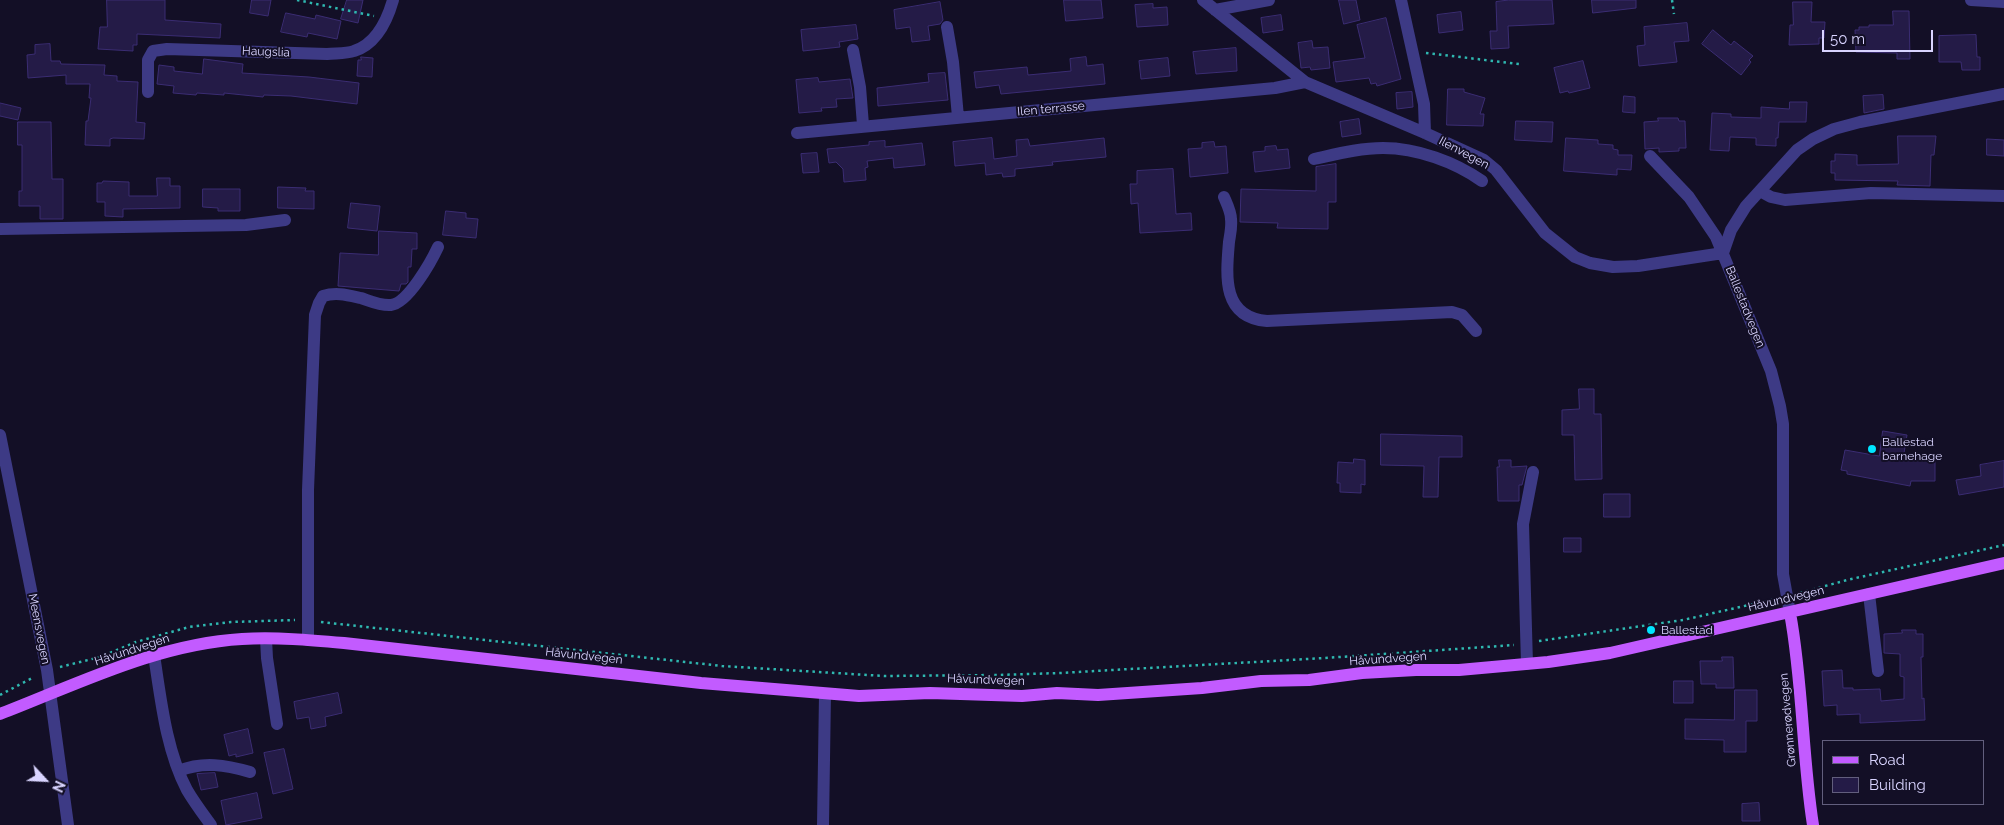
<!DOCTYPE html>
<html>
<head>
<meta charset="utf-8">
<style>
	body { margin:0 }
	#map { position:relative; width:2004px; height:825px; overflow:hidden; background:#130f26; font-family:Raleway,sans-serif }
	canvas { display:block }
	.legend { position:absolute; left:1822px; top:740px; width:162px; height:65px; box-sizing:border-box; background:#130f26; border:1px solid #625e7d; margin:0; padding:6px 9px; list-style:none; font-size:15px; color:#d9d4ff }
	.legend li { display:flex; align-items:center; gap:10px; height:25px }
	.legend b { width:25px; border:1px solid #625e7d }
	.north { position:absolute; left:20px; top:755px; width:50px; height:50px; -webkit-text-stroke:4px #130f26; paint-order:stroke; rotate:115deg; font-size:14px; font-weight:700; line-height:20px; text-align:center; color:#d9d4ff }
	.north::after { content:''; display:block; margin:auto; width:18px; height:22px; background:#d9d4ff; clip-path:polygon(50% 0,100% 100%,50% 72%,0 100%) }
	.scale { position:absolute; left:1822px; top:30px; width:111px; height:22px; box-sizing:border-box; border:2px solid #d9d4ff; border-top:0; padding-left:6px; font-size:15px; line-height:18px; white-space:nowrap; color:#d9d4ff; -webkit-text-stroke:4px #130f26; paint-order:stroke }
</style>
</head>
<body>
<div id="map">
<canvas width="2004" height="825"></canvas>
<ul class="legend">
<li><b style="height:6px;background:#c25bff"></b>Road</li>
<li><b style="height:14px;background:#241b47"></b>Building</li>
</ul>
<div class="north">N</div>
<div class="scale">50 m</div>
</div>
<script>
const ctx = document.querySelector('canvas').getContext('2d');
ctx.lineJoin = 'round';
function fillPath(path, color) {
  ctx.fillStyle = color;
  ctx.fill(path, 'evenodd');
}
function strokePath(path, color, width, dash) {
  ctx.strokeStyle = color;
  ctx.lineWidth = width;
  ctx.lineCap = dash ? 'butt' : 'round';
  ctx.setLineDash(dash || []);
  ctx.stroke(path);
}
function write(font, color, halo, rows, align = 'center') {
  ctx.font = font + ' Raleway,sans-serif';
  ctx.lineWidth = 4;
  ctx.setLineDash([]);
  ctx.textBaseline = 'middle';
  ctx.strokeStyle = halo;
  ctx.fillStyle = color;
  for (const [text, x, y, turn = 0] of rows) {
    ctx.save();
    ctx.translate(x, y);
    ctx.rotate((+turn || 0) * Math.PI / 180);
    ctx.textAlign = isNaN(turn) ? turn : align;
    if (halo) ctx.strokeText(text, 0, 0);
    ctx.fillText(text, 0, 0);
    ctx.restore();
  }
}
const building = new Path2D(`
	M107 0H165V20L221 24 220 38 137 34V45H133V51L98 49 100 27H107Z
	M252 0H271L268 16 250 13Z
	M347 0H363L358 23 341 19Z
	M1064 0H1101L1103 18 1066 21Z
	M1339 0H1356L1360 20 1344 24Z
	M1509 0H1552L1554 24 1508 26 1509 48 1491 49 1490 31H1497L1496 2Z
	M1592 0H1636V8L1593 13Z
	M940 2 943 20 940 24 928 26 930 40 912 42 910 27 896 29 894 10Z
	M1793 2H1812L1811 22H1825L1824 38H1819V44L1789 45 1790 25H1793Z
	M1153 4V8L1167 7 1168 25 1137 27 1135 5Z
	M1893 11H1909L1910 59H1897V53L1856 52 1855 30H1859V27H1869V25H1893Z
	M1461 12 1463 30 1439 33 1437 15Z
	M286 13 315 19 316 15 341 21 337 39 308 33 307 37 281 32Z
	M1281 15 1283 30 1263 33 1261 18Z
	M1386 18 1401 79 1377 86 1376 83 1371 84 1369 78 1336 82 1333 62 1365 58 1357 25Z
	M1687 23 1689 41 1674 42 1677 62 1639 66 1637 46 1645 45 1644 27Z
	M856 25 858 39 839 42 840 47 803 51 801 30Z
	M1713 30 1731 45 1734 41 1753 56 1749 60 1751 62 1741 75 1702 44Z
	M1976 35 1977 57H1980V70H1962L1961 62H1939V36Z
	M1312 41 1313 48 1328 47 1330 68 1311 70 1310 67 1301 68 1298 43Z
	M50 44 51 61H60L61 64 105 65 104 75 117 76V81L138 82 136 122 145 123 144 139 113 138 110 139V146L85 145 86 121H88L91 98H89L90 84H66V75L28 78 27 55 35 54V45Z
	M1236 48 1237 71 1196 74 1193 52Z
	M361 57 373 58 372 77 357 76 358 60H361Z
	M1086 57 1087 66 1103 64 1105 84 1001 94 999 85 976 88 974 72 1027 67 1028 75 1071 71 1070 59Z
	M1168 58 1170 76 1141 79 1139 61Z
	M204 59 243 64 242 73 309 77 359 83 357 104 291 96 264 95 263 97 224 93V95L197 93 196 95 173 93 174 86 157 84 159 65 174 67V71L202 74Z
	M1583 61 1590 88 1569 93 1568 91 1560 93 1554 68Z
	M945 73 948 100 878 106 877 88 929 82 928 74Z
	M818 78 819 82 850 79 853 98 836 99 837 107 821 108 822 111 799 113 796 80Z
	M1448 89H1464V92L1485 98 1480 114H1484L1483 126 1447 125Z
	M1412 92 1413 107 1397 109 1396 93Z
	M1883 95 1884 109 1864 113 1863 96Z
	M1624 96 1635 97V113L1623 112Z
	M1790 102H1807L1806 122H1779L1778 138H1776V146L1756 145V138L1730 137 1729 151 1710 150 1712 113 1731 114V117L1761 118V107L1789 109Z
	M0 103 21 108 18 120 0 116Z
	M1658 118H1678L1679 121H1685L1686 148H1679V151L1659 152V148L1645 149 1644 122 1658 121Z
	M1359 119 1361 134 1342 137 1340 122Z
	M1516 121 1553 122 1552 142 1515 140Z
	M18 122H51L52 179H63V219H40V206H19V191H22V145H18Z
	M1898 136H1936L1934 155H1931L1930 186 1897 185 1898 181 1835 180V173H1831V161H1835V154L1857 155V165L1898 164Z
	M992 138 994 159 1017 156 1016 140 1028 139 1030 146 1104 138 1106 157 1052 162 1053 165 1015 169V176L1003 177 1002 173 986 175 985 163 955 166 953 142Z
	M1566 138 1598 140V144L1613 145V149L1618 150V155H1632L1631 170 1617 169V175L1564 171Z
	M1987 139 2004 140V156L1987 155Z
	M885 141V147L922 143 925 165 894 168 893 158 867 161 868 167 865 168 866 180 844 182 843 169 836 162 829 163 827 149 869 145V142Z
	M1214 142 1215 147 1226 146 1228 173 1190 177 1188 149 1202 148V143Z
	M1276 146 1277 150 1288 149 1290 168 1255 172 1253 152 1265 151V147Z
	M817 153 819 172 803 173 801 154Z
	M1336 164V202H1328V229L1277 228 1278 223 1240 222 1241 189 1316 191V167Z
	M1173 169 1176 214 1191 213 1192 230 1140 233 1138 203 1131 204 1130 184H1137V171Z
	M157 178H170V186H180V208L123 209V217L105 216V202H97V183H102L103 181 129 182V196H157Z
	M278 187 306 188 305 191H314V209L278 208Z
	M203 189H240V211H218V208L203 207Z
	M351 203 380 206 377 231 348 228Z
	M446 211 466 213V218L478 219 476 238 443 235Z
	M379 231 417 233V249H412L411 267H408V282L406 284H401L399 291 338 286 340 253 378 255Z
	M1579 389H1594V414H1601L1602 479 1575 480 1574 435H1562V410L1579 409Z
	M1883 431 1907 435 1903 459H1935V481H1911L1910 486 1847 474V471L1841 470 1845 450 1879 456Z
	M1381 434 1462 436V457H1439L1438 497H1423L1424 466 1381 465Z
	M1354 459 1365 460V485L1361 484V493L1340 492V483H1337L1338 462 1353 463Z
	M1499 460H1511V467L1527 466 1522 485H1519V501H1498L1497 467H1499Z
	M2004 461V487L1959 495 1956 480 1981 476 1980 465Z
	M1604 494H1630V517H1604Z
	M1564 538H1581V552H1564Z
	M1902 630H1916V634H1923V657H1921L1922 699 1924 698 1925 720 1860 723V714L1837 715V705L1824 706 1822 671 1842 670 1843 688H1853V690L1880 689 1881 701 1904 699V677L1900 676V654L1884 653V634L1902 633Z
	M1722 657H1733L1734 688H1716V684H1701L1700 661H1722Z
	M1674 681H1693V703H1674Z
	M1735 690H1757V721H1746V752H1724V740L1685 739V719L1734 720Z
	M338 693 342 713 325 717 326 726 311 729 309 717 297 719 294 702Z
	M248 729 253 753 236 757V754L229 756 224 735Z
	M284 749 293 789 273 794 264 753Z
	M215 773 218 787 201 790 197 774Z
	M257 793 262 818 226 825 221 801Z
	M1759 803 1760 821H1742V804Z`);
const path = new Path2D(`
	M297 0 374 16
	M1672 0 1674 14
	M1426 53 1519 64
	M1800 593 1847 580 2004 545
	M321 622 722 666 884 676 998 675 1060 673 1325 658 1514 645
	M1539 641 1683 620 1775 599
	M60 667 100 657 136 642 189 627 231 622 295 620
	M0 695 34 677`);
const minor = new Path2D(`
	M1203 0 1305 82 1425 133 1484 160 1496 170 1545 233 1575 257 1590 263 1613 267 1638 266 1723 253
	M1401 0 1424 104 1425 133
	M1971 0 2004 2
	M1215 10 1269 0
	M947 27 953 62 958 117
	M853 50 860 87 863 125
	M148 92V60L153 51 167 49 327 54C335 53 346 54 354 51 376 44 387 21 393 0
	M797 133 1275 88 1305 82
	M1650 156 1689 197 1716 237 1771 371 1780 406 1783 424V574L1790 613
	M1314 159C1337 154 1360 148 1383 148 1417 148 1455 162 1482 181
	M1760 191 1771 197 1785 200 1871 193 2004 196
	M1224 197C1227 204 1231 212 1231 219 1232 227 1230 235 1229 242 1226 277 1222 317 1267 321L1452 312 1462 315 1476 331
	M0 229 246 225 285 220
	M1723 253 1731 230 1746 206 1797 150 1813 139 1834 129 1860 122 2004 94
	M0 435 47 670 68 825
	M1869 594 1878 671
	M266 639 267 658 277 724
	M308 640V490L315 315 319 303 323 296C336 292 347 295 361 298 370 301 381 306 391 305 408 303 431 262 438 247
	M154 655C161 700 166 750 187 790 194 802 203 814 211 825
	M1527 664 1523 524 1533 472
	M179 771C203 761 226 765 250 772
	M823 825 825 694`);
const major = new Path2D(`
	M1790 613C1803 683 1802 755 1813 825
	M0 714C78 684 157 644 242 639 276 637 310 640 344 643L701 683 859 696 930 693 1022 696 1057 693 1098 695 1202 688 1261 681 1309 680 1362 673 1416 670H1459L1548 662 1610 653 2004 563`);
const markers = [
	[1872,449,5,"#00e5ff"],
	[1651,630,5,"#00e5ff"]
];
const streetNames = [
	["Haugslia",266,52,2],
	["Ilen terrasse",1051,109,-5],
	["Ilenvegen",1464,153,28],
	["Ballestadvegen",1745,307,68],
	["Håvundvegen",1786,599,-13],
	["Meensvegen",39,629,79],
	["Håvundvegen",132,650,-18],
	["Håvundvegen",584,656,6],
	["Håvundvegen",1388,659,-4],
	["Håvundvegen",986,680,2],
	["Grønnerødvegen",1788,720,-95]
];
const poiNames = [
	["Ballestad",1882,442],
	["barnehage",1882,456],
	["Ballestad",1661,630]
];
fillPath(building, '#241b47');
strokePath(building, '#3b2d73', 1);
strokePath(path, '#2fb8b0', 2.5, [2.5, 4]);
strokePath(minor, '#3d3a85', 12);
strokePath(major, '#c25bff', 12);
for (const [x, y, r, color] of markers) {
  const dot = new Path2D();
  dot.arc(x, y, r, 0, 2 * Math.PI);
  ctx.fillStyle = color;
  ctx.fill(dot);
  strokePath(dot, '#130f26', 2);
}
write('12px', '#d9d4ff', '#130f26', streetNames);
write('12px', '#d9d4ff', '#130f26', poiNames, 'left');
</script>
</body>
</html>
